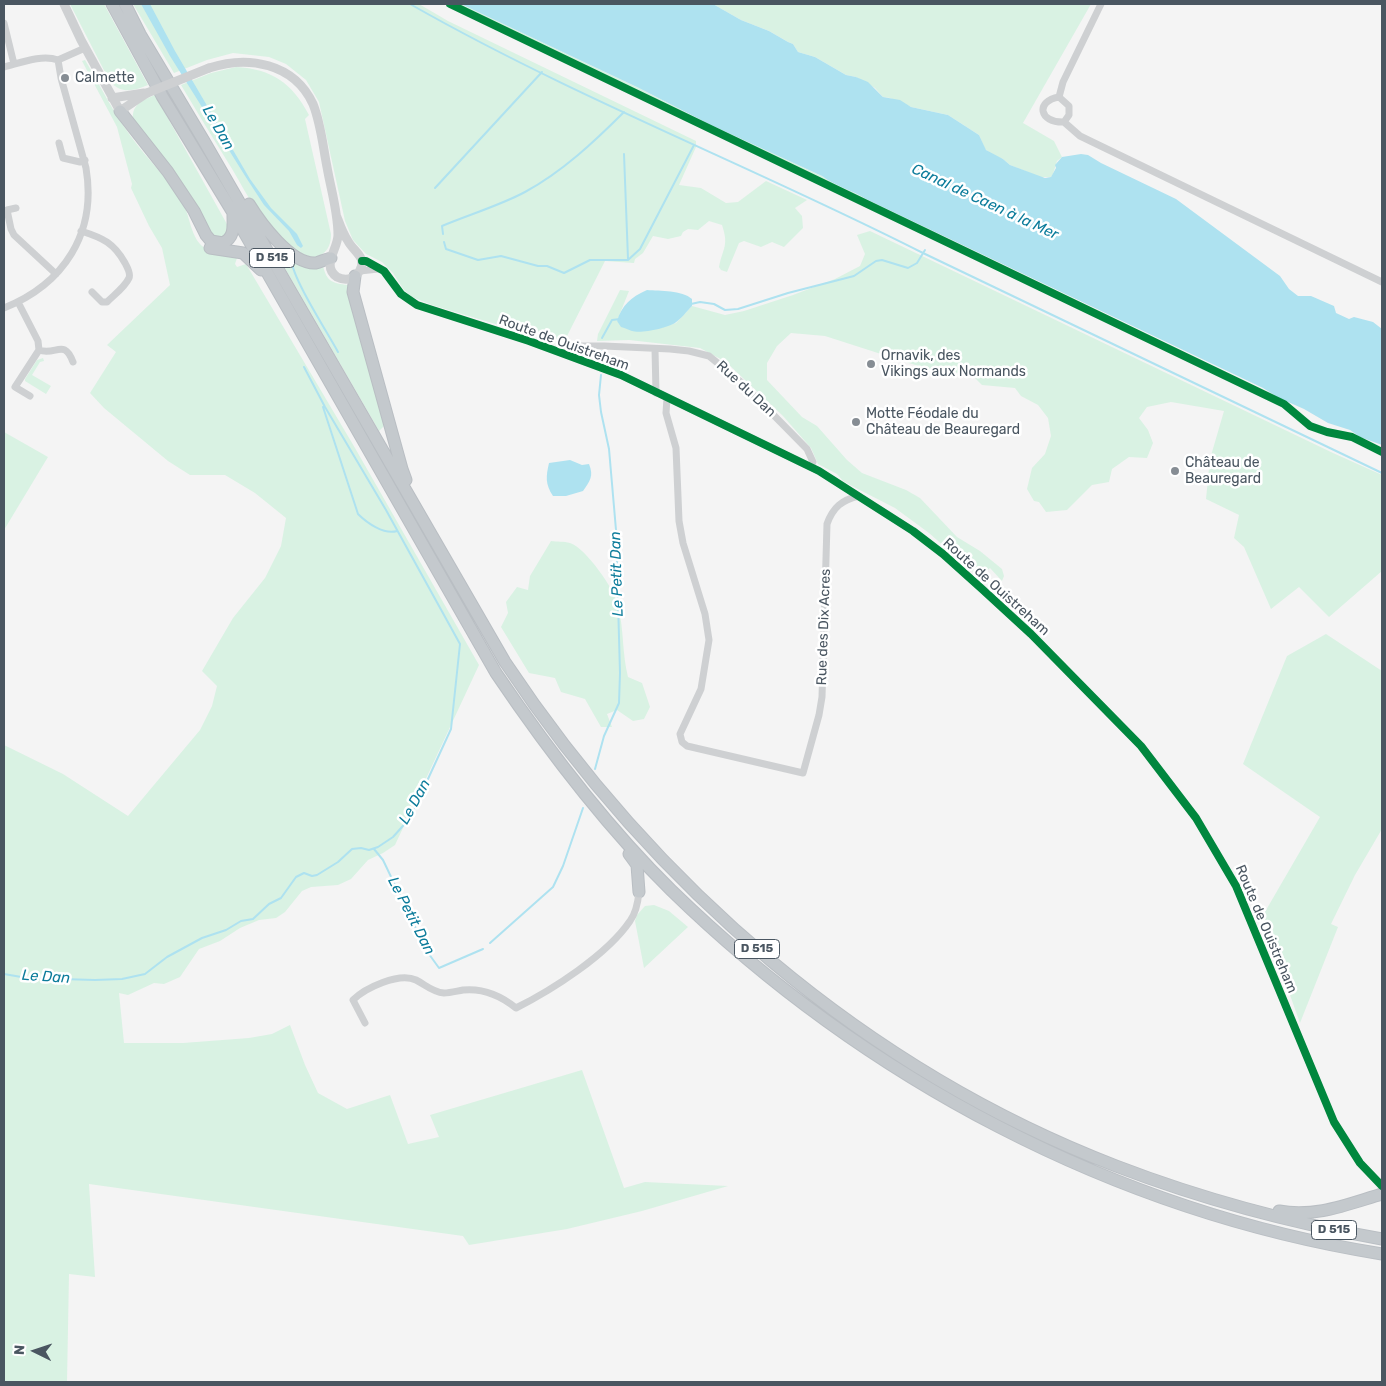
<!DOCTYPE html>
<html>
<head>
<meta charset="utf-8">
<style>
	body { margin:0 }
	#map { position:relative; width:1386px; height:1386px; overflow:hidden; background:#f4f4f4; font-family:Rubik,sans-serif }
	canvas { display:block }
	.frame { position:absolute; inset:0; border:5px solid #4a5661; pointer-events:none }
	.north { position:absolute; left:10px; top:1326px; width:50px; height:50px; -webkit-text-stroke:4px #fff; paint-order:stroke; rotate:274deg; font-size:14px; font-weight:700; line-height:20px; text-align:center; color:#4a5661 }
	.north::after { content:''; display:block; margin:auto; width:18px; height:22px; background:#4a5661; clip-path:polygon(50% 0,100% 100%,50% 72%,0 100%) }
</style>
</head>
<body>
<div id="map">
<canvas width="1386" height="1386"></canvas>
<div class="frame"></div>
<div class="north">N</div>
</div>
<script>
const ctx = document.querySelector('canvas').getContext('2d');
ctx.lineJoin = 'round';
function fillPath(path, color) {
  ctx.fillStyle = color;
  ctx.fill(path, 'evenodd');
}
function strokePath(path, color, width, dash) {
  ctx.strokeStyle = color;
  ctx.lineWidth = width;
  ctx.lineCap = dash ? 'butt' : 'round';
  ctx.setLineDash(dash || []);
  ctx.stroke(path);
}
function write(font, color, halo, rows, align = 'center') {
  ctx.font = font + ' Rubik,sans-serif';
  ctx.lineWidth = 5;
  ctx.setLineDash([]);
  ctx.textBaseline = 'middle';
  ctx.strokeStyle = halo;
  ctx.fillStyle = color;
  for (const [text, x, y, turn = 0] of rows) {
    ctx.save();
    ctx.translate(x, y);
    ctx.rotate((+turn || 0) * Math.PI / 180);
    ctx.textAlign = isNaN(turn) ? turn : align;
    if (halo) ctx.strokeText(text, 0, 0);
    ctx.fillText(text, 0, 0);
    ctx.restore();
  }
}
const green = new Path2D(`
	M70 4H104L148 85C134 91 122 94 110 82Z
	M133 4H419L448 21 696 141V147L679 185 701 188 726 203 738 202 766 181 807 200 795 208 802 216 803 228 784 247 772 242 761 247 744 241 739 243 727 272 721 270 719 267C723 247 729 246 722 225L709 221 698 230 688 229 683 232 681 236 668 239 653 236 643 253 635 259 634 263 605 261 565 340 549 338 512 329 432 305 412 297 404 290 393 273 382 262 366 254 353 240 345 221 319 102 306 80 286 64 269 57 233 53 207 60 174 73Z
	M454 4H461L639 88 711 125 822 176C836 186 852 190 866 199L940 234 937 236Z
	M713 4H1091L1023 123 1054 141 1062 157 1057 161 1053 174 1051 177H1040L1010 165 1003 159 994 156 985 149 979 135 948 115 911 107 890 98 883 97 875 88 856 77 846 75 815 57 798 52 793 44 788 42 769 31 741 20Z
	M85 60C101 87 114 114 132 138 148 160 168 178 182 201 190 215 190 235 202 246 211 254 227 253 238 255L235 264 237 267 246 264 355 448 479 665 395 845 383 853 368 860 351 879 338 885 311 887 302 891 285 912 276 918 259 920 240 928 220 941 199 949 180 977 164 984 154 983 128 995 119 993 124 1043H183L249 1038 272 1034 290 1025 305 1065 318 1093 347 1109 390 1095 408 1144 439 1137 430 1115 582 1070 624 1188 645 1182 728 1186 642 1211 567 1229 469 1245 463 1236 89 1184 95 1277 69 1274 67 1382H4V745L63 774 128 816 200 730 212 706 217 686 202 671 233 618 265 578 281 546 286 518 255 493 225 475H190L168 461 104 408 90 393 116 352 107 345 170 285 162 248 149 226 131 188 132 184 117 127 82 61Z
	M236 67C272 69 292 83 309 115L305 119 331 234C331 243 329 251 319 256 300 264 265 221 255 207 245 193 238 178 229 164 213 138 197 112 181 85L211 73Z
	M155 95 228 226 227 234 221 238 212 236 134 123C129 106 142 100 155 95Z
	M870 231 1333 453 1382 475V571L1329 617 1299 587 1271 609 1244 547 1234 538 1239 515 1206 499 1210 459 1224 411 1171 402 1147 407 1139 418 1148 430 1153 443 1147 458 1129 457 1112 469 1109 482 1092 485 1067 510 1046 512 1039 502 1034 501 1027 489 1032 468 1045 454 1051 436 1048 418 1038 405 1021 396 1015 388 982 385 972 375 953 372H937L825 336 791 333 777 346 767 363V380L802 417 817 426 847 460 862 473 906 490 920 498 957 537 980 551 1002 569 1004 576 1002 581 990 568 979 577 929 533 895 508 852 486 843 481 837 474 818 464 811 448 783 416 726 362 700 348 629 340 597 341 598 334 620 290 629 291 617 321 633 331 660 328 676 323 692 306 725 315 744 311 793 295 835 279 860 266 865 254 857 235Z
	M286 258 323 266C327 282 332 283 348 285L384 426 379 431 282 263 283 259Z
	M43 358 44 361 40 362 32 375 51 386 46 394 25 381V379L37 360Z
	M4 432 48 457 4 530Z
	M551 541C557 542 564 541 570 543 585 547 615 590 618 605 624 629 622 654 628 677L642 683 650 707 644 719 633 721 617 710 607 714 612 727H601L585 699 561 692 555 678 529 673 501 627 508 613 506 602 517 587 528 590 530 576Z
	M1326 634 1382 671V699L1381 701 1382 703V829L1355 875 1331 924 1338 927 1300 1023 1262 917 1320 817 1243 764 1287 656Z
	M654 905 669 911 688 927 644 968 635 921 637 915 645 906Z`);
const water = new Path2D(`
	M141 4H150L175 51 250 179 271 208 297 234 303 246 301 248 297 245 289 231 264 205 247 179 170 56Z
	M461 4H713L741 20 769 31 788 42 793 44 798 52 815 57 846 75 856 77 868 82 883 97 900 100 911 107 948 115 979 135 986 150 1003 159 1010 165 1045 178 1051 177 1056 168 1055 165 1062 157 1081 154 1088 155 1101 163 1176 199 1280 276 1289 289 1298 296H1311L1334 306 1336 313 1349 319 1354 317 1373 322 1382 329V445L1360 437 1350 430 1328 423 1304 409 1279 398 1263 388 866 199C852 190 835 186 822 176L711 125 639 88Z
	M647 290C660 291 682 290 692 299V306C687 311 681 319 675 323 667 328 641 334 632 331 628 330 626 328 621 327L617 321C622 305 631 297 647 290Z
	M570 460 582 465 589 464C594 476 590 481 583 491L566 496H553C545 484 546 476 549 463Z`);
const stream = new Path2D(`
	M410 4C575 98 754 167 923 253L1382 473
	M624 154 628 259
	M435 188 542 72
	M443 234 442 226C468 215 501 205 525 192 562 172 594 142 624 112
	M444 242 446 249 478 260 501 256 538 266H547L564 273 590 260H628L640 249 694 145
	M292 261C291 276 329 335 338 352
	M691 304 700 302 714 304 725 310 738 309 788 293 854 276 876 261 882 260 908 268 917 263 925 250
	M602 338 612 320 620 319
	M601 359V351
	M323 407 358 514C367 523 384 535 397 531
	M595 769 604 736 619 703 620 673 616 530 609 449 601 412 599 395 601 375
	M374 849 383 860 426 950 439 968 483 949
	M490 943 553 887 563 866 583 808
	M4 974 27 978 95 980 122 979 145 974 167 957 202 938 226 930 241 921 253 919 269 904 281 898 296 877 304 873 312 876 317 875 338 862 352 849 361 848 369 850 378 847 393 837 410 818 451 729 460 644 386 510 325 407 304 367`);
const minor = new Path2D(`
	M4 23 14 64
	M4 67C20 63 42 54 58 60L85 48
	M1059 97 1063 82 1101 4
	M1059 97 1069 106V115L1064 122C1039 123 1035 101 1059 97Z
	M1064 122 1080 136 1382 282
	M59 143 63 158 80 162 85 160
	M16 208 7 210 11 229 14 235 56 274
	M81 231C103 238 114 243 125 263 127 267 131 273 129 278 125 287 114 295 107 302H102L92 292
	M362 261H366L384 271 401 294 417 305 529 341 621 375 819 471 913 531 943 554 982 589 1031 634 1141 746 1196 818 1236 886 1334 1122 1360 1163 1382 1186
	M360 271 378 269
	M18 302 38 341 39 350
	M4 308C64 284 97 233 86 168L61 78 58 60
	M655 349 656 393
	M39 350C56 356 64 338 73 362
	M560 352 569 346H604L670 349 689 351 709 356 742 383 807 449 813 462 811 467
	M30 396 15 387 39 350
	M667 398 666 413 676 448 679 521 683 543 705 614 709 640 701 689 680 734 682 742 687 746 803 773 819 715 822 697 827 524C833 507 842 500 859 496
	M365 1023 353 1000C365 988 399 972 416 980 426 985 432 992 444 993 450 993 457 991 463 990 483 988 500 995 516 1008 552 990 607 955 630 921 636 913 638 902 639 892`);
const tertiary = new Path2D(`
	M64 4 81 40 120 111 147 93
	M209 68C248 55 294 63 313 104 321 124 323 147 327 167 331 190 338 212 338 235 338 249 321 266 337 277 341 279 347 280 352 278 355 277 358 274 360 270 367 257 353 251 348 241 343 234 340 225 337 217
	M112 98 144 93`);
const trunk = new Path2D(`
	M112 4 162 96 232 211 496 673C548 750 605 825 671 890 865 1079 1114 1211 1382 1254
	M125 4 140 34 204 141 505 662C653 885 864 1069 1116 1166 1202 1199 1291 1223 1382 1239
	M120 111 168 172 194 211 206 235 211 241 223 243C235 237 233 227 233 215
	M249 204C260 222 291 265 316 263 320 262 326 259 331 258
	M210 248 243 253 261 270
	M355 276 353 292 402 469 406 480
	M629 854 637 865 639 892
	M1279 1211C1315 1218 1348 1204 1382 1194`);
const tertiaryBridge = new Path2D(`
	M147 93 209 68`);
const cycleway = new Path2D(`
	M450 4 1284 404 1310 426 1327 432 1352 437 1382 452
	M362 261H366L384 271 401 294 417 305 529 341 621 375 819 471 913 531 943 554 982 589 1031 634 1141 746 1196 818 1236 886 1334 1122 1360 1163 1382 1186`);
const markers = [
	[65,78,5,"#868d94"],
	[871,364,5,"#868d94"],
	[856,422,5,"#868d94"],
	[1175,471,5,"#868d94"]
];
const shields = [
	[272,258,45],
	[757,949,45],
	[1334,1230,45]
];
const shieldNames = [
	["D 515",272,258],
	["D 515",757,949],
	["D 515",1334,1230]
];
const poiNames = [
	["Calmette",75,78],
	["Ornavik, des",881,356],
	["Vikings aux Normands",881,372],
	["Motte Féodale du",866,414],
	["Château de Beauregard",866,430],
	["Château de",1185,463],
	["Beauregard",1185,479]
];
const streetNames = [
	["Route de Ouistreham",564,343,20],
	["Rue du Dan",746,389,43],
	["Route de Ouistreham",996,587,42],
	["Rue des Dix Acres",824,627,-88],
	["Route de Ouistreham",1266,929,67]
];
const waterNames = [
	["Le Dan",218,128,60],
	["Canal de Caen à la Mer",985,202,25],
	["Le Petit Dan",617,574,-92],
	["Le Dan",415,802,-61],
	["Le Petit Dan",411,916,63],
	["Le Dan",46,977,4]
];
fillPath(green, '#d9f2e3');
fillPath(water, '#aee2f0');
strokePath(stream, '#aee2f0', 2);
strokePath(trunk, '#b9bec3', 13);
strokePath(minor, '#ced0d2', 7);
strokePath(tertiary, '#ced0d2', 9);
strokePath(trunk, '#c4c9cd', 11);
strokePath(tertiaryBridge, '#ced0d2', 9);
strokePath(cycleway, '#00873e', 8);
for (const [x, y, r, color] of markers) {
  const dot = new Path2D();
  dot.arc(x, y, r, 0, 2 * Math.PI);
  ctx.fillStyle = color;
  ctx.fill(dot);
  strokePath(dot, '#fff', 2);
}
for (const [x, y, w] of shields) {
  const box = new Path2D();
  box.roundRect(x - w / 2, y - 9.5, w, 19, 4);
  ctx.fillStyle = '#fff';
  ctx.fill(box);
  strokePath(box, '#4a5661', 1);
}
write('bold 12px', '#4a5661', null, shieldNames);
write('14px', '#4a5661', '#fff', poiNames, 'left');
write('14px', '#4a5661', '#fff', streetNames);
write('italic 15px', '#0c7c9b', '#fff', waterNames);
</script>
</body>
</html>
